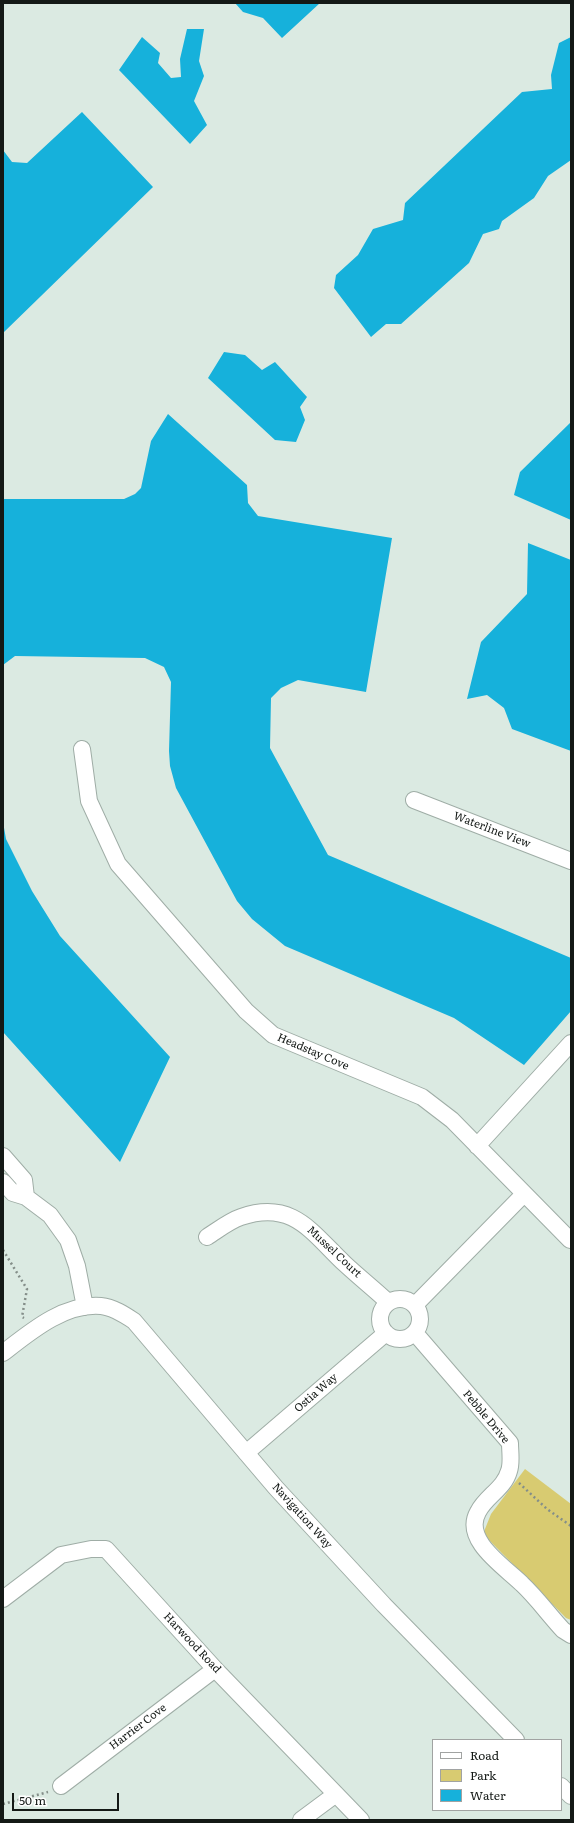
<!DOCTYPE html>
<html>
<head>
<meta charset="utf-8">
<style>
	body { margin:0 }
	#map { position:relative; width:574px; height:1823px; overflow:hidden; background:#dbeae2; font-family:Literata,serif }
	canvas { display:block }
	.frame { position:absolute; inset:0; border:4px solid #141916; pointer-events:none }
	.legend { position:absolute; left:432px; top:1739px; width:130px; height:72px; box-sizing:border-box; background:#fff; border:1px solid #a1a3a2; margin:0; padding:5px 7px; list-style:none; font-size:12px; color:#141916 }
	.legend li { display:flex; align-items:center; gap:8px; height:20px }
	.legend b { width:20px; border:1px solid #a1a3a2 }
	.scale { position:absolute; left:12px; top:1793px; width:107px; height:18px; box-sizing:border-box; border:2px solid #141916; border-top:0; padding-left:5px; font-size:12px; line-height:14px; white-space:nowrap; color:#141916; -webkit-text-stroke:3px #fff; paint-order:stroke }
</style>
</head>
<body>
<div id="map">
<canvas width="574" height="1823"></canvas>
<div class="frame"></div>
<ul class="legend">
<li><b style="height:5px;background:#fff"></b>Road</li>
<li><b style="height:11px;background:#d8cb71"></b>Park</li>
<li><b style="height:11px;background:#16b1db"></b>Water</li>
</ul>
<div class="scale">50 m</div>
</div>
<script>
const ctx = document.querySelector('canvas').getContext('2d');
ctx.lineJoin = 'round';
function fillPath(path, color) {
  ctx.fillStyle = color;
  ctx.fill(path, 'evenodd');
}
function strokePath(path, color, width, dash) {
  ctx.strokeStyle = color;
  ctx.lineWidth = width;
  ctx.lineCap = dash ? 'butt' : 'round';
  ctx.setLineDash(dash || []);
  ctx.stroke(path);
}
function write(font, color, halo, rows, align = 'center') {
  ctx.font = font + ' Literata,serif';
  ctx.lineWidth = 4;
  ctx.setLineDash([]);
  ctx.textBaseline = 'middle';
  ctx.strokeStyle = halo;
  ctx.fillStyle = color;
  for (const [text, x, y, turn = 0] of rows) {
    ctx.save();
    ctx.translate(x, y);
    ctx.rotate((+turn || 0) * Math.PI / 180);
    ctx.textAlign = isNaN(turn) ? turn : align;
    if (halo) ctx.strokeText(text, 0, 0);
    ctx.fillText(text, 0, 0);
    ctx.restore();
  }
}
const green = new Path2D(`
	M525 1469 571 1504V1620L566 1618 483 1534 491 1514Z`);
const water = new Path2D(`
	M235 3H320L282 38 263 18 243 12Z
	M187 29H204L199 61 204 76 194 101 207 125 190 144 119 70 142 37 160 53 158 63 171 78 181 77 180 59Z
	M571 37V160L548 176 534 198 502 221 499 229 483 234 469 263 401 324H386L371 337 334 288 336 275 358 255 373 229 403 220 405 203 522 92 552 89 551 75 559 43Z
	M82 112 153 187 3 333V150L12 162 27 163Z
	M224 352 245 355 262 370 275 362 307 397 300 407 305 420 296 442 275 440 208 378Z
	M168 414 247 485 248 503 258 516 392 538 366 692 298 680 281 688 271 698 270 748 328 855 571 958V1011L524 1065 454 1018 285 946 252 919 237 901 176 788 170 766 169 751 171 682 164 667 145 658 15 656 3 665V499H124L135 494 141 488 151 441Z
	M571 422V520L514 495 520 472Z
	M528 543 571 560V751L512 729 504 708 487 695 467 699 481 642 527 594Z
	M3 822 6 839 32 891 60 936 170 1057 120 1162 3 1032Z`);
const path = new Path2D(`
	M3 1250 27 1289 22 1317 24 1318
	M519 1483 547 1509 571 1526
	M3 1804 48 1792`);
const minor = new Path2D(`
	M82 749 89 801 118 864 246 1011 273 1035 422 1097 452 1120 570 1240
	M414 800 571 861
	M477 1146 571 1043
	M3 1156 24 1180 26 1197
	M3 1182 13 1193 26 1197 50 1215 68 1240 77 1266 85 1307
	M207 1237C218 1230 229 1221 241 1217 293 1199 312 1233 345 1264 359 1277 374 1289 388 1302
	M380 1319a20 20 0 1 1 40 0a20 20 0 1 1-40 0Z
	M415 1305 524 1194
	M415 1333 510 1443C510 1452 512 1463 509 1471 504 1489 486 1496 478 1512 462 1540 505 1567 522 1584 537 1598 549 1615 563 1630L571 1635
	M3 1353C30 1332 64 1303 101 1306 113 1307 125 1315 134 1321L276 1488 384 1605 516 1740
	M246 1453 386 1333
	M3 1599 61 1555 91 1549H106L215 1669 361 1820
	M61 1786 215 1669
	M561 1786 571 1796
	M301 1820 336 1794`);
const streetNames = [
	["Waterline View",492,830,21],
	["Headstay Cove",313,1052,23],
	["Mussel Court",334,1252,43],
	["Ostia Way",316,1393,-41],
	["Pebble Drive",486,1417,50],
	["Navigation Way",302,1516,48],
	["Harwood Road",192,1643,47],
	["Harrier Cove",138,1727,-37]
];
fillPath(green, '#d8cb71');
fillPath(water, '#16b1db');
strokePath(minor, '#9fada6', 18);
strokePath(path, '#848e89', 2.5, [2, 3]);
strokePath(minor, '#fff', 16);
write('11px', '#141916', '#fff', streetNames);
</script>
</body>
</html>
